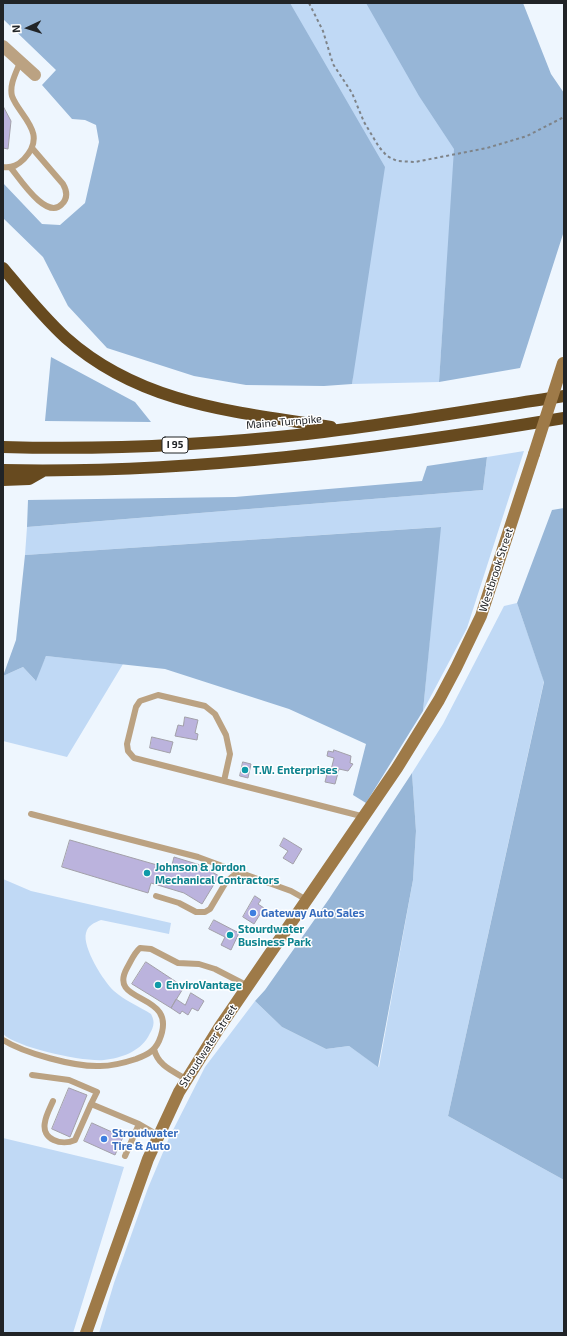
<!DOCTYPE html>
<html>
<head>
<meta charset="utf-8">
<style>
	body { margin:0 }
	#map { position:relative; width:567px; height:1336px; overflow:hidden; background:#eef6fe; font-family:"Exo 2",sans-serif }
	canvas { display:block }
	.frame { position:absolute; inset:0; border:4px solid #212427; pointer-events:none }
	.north { position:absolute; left:8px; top:8px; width:40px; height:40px; -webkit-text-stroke:3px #fff; paint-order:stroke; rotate:266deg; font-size:11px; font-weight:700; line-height:16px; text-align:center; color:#212427 }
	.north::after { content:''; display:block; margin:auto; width:14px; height:18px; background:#212427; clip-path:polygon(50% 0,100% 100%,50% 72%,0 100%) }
</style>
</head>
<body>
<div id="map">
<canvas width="567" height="1336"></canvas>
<div class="frame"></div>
<div class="north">N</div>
</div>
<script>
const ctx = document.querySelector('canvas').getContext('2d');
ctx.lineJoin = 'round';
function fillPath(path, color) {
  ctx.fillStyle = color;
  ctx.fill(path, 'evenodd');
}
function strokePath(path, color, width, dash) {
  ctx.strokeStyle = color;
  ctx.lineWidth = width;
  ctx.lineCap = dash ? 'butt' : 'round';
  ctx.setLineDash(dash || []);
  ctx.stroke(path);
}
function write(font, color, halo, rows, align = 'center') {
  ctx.font = font + ' "Exo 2",sans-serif';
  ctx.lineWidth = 3;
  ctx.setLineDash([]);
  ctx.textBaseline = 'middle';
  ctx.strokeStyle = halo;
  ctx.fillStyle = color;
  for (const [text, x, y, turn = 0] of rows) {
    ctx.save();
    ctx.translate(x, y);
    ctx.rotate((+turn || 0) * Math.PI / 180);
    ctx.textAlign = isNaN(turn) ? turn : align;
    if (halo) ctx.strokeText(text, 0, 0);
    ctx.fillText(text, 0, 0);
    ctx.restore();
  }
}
const green = new Path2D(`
	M133 3H384L463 138 446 278 439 382 352 384 353 373Z
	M524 451 467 628 423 711 440 527 25 555 27 527 483 490 487 457Z
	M517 603 544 681 448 1116 564 1180V1333H99L114 1283 148 1188 169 1138 205 1067 255 1001 282 1027 326 1049 349 1046 379 1067 413 880 416 831 412 773 443 724 504 606Z
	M46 656 123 664 67 757 3 741V676L23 667 35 680Z
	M3 879 31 891 171 923 169 934 101 920C94 923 88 925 86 933 82 947 104 982 114 991 124 1000 140 1007 151 1014 156 1023 153 1028 148 1037 139 1052 121 1058 104 1060 83 1062 18 1048 3 1034Z
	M3 1138 124 1167 73 1333H3Z`);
const forest = new Path2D(`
	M3 3H290L385 167 352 384 324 386 246 385 194 376 107 348 68 306 43 257 3 218V183L42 224 60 225 85 203 99 142 96 125 85 120 72 119 42 85 56 70 3 19Z
	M366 3H523L551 74 564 93V231L520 368 439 382 454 149 419 96Z
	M51 357 135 402 151 422 45 421Z
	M487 457 483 490 27 527 28 500 235 497 422 481 427 466Z
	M564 508V1180L448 1116 544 682 517 603 552 510Z
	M441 527 423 711 366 803 353 795 366 744 289 709 165 669 46 656 36 681 23 667 3 676 16 640 25 555Z
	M412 773 416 831 413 880 378 1067 349 1046 326 1049 282 1027 255 1001 265 990 329 899Z`);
const building = new Path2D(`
	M3 106 11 121 8 149 3 148Z
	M185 717 198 720 195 733 198 734 197 740 175 736 178 725 183 726Z
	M152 737 173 742 170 753 150 748Z
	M334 750 351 756 350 763 353 764 348 771 339 769 335 784 325 782 327 774H330L334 758 327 756 328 751 333 752Z
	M243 762 251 764 248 778 240 776Z
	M284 838 302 849 293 864 283 858 288 851 280 846Z
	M70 840 171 869 174 857 200 865 219 876 202 904 184 893 151 883 148 893 62 867Z
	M255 896 261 900 258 904 264 908 254 924 243 917Z
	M214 920 239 933 231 950 221 945 225 937 209 929Z
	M146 962 184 987 171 1008 132 984Z
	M191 993 204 1001 198 1011 192 1008 188 1015 182 1011 180 1014 171 1008 176 999 185 1005Z
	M69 1088 87 1095 70 1137 52 1129Z
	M92 1123 123 1137 115 1155 84 1141Z`);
const path = new Path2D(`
	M309 3 323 31 333 64 352 93 364 122 379 147 387 156 397 161 415 162 487 148 527 136 564 117`);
const lane = new Path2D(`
	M3 167C13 168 18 165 24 159 49 133 19 116 12 96 9 84 17 71 21 60
	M11 168C20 179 47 221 62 204 68 198 67 191 63 184L32 148
	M224 781 230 754 226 735 215 714 205 706 158 695 140 701 136 707 127 744 128 751 134 758 365 817
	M31 814 198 857 244 874
	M156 896 179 903 196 912H205L210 909 226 882 233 876 244 874 291 891 307 900
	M3 1040C24 1053 74 1067 100 1066 112 1066 124 1063 136 1059 146 1055 154 1052 159 1041 181 990 106 1006 127 968 131 961 134 953 140 948L151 949 178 963 199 964 215 969 248 986
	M154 1049C158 1066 173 1071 186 1079
	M32 1075 69 1080 97 1092 91 1104
	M53 1101C50 1108 46 1115 45 1122 41 1140 62 1146 75 1140L91 1104 139 1124 158 1135
	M125 1156 139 1124`);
const street = new Path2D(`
	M3 46 35 75`);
const secondary = new Path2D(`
	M86 1333 148 1159 179 1092 219 1028 397 768 439 700 456 668 481 616 534 454`);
const highway = new Path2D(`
	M3 268C23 292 43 317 66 338 141 405 237 412 331 427
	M3 447C104 450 207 445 307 434 393 424 479 409 564 396
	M3 470C192 474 378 449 564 418
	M3 480 29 479 43 471`);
const secondaryBridge = new Path2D(`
	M534 454 563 363`);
const markers = [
	[245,770,4,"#0f9aa8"],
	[147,873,4,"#0f9aa8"],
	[253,913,4,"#3f7fe0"],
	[230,935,4,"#0f9aa8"],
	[158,985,4,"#0f9aa8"],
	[104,1139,4,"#3f7fe0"]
];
const shields = [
	[175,445,26]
];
const shieldNames = [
	["I 95",175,445]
];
const streetNames = [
	["Maine Turnpike",284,422,-5],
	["Westbrook Street",496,570,-72],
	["Stroudwater Street",208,1046,-57]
];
const cultureNames = [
	["T.W. Enterprises",253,770],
	["Johnson & Jordon",155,867],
	["Mechanical Contractors",155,880],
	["Stourdwater",238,929],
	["Business Park",238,942],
	["EnviroVantage",166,985]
];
const shopNames = [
	["Gateway Auto Sales",261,913],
	["Stroudwater",112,1133],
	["Tire & Auto",112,1146]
];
fillPath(green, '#c0d9f5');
fillPath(forest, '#97b6d7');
fillPath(building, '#bbb3dd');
strokePath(building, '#a2a0a9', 1);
strokePath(path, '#7e8388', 2, [3, 3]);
strokePath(lane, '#bba282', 6);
strokePath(street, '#bba282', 12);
strokePath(secondary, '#9e7a48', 12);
strokePath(highway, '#674a1f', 12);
strokePath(secondaryBridge, '#9e7a48', 12);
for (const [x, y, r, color] of markers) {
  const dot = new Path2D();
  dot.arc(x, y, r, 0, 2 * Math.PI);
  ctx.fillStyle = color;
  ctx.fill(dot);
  strokePath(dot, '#fff', 1.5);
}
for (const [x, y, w] of shields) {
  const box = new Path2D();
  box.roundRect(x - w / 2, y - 8, w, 16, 3);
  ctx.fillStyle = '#fff';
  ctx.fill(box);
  strokePath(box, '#212427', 1);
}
write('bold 10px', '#212427', null, shieldNames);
write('11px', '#212427', '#fff', streetNames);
write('bold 11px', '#0d838f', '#fff', cultureNames, 'left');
write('bold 11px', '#366cbe', '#fff', shopNames, 'left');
</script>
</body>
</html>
